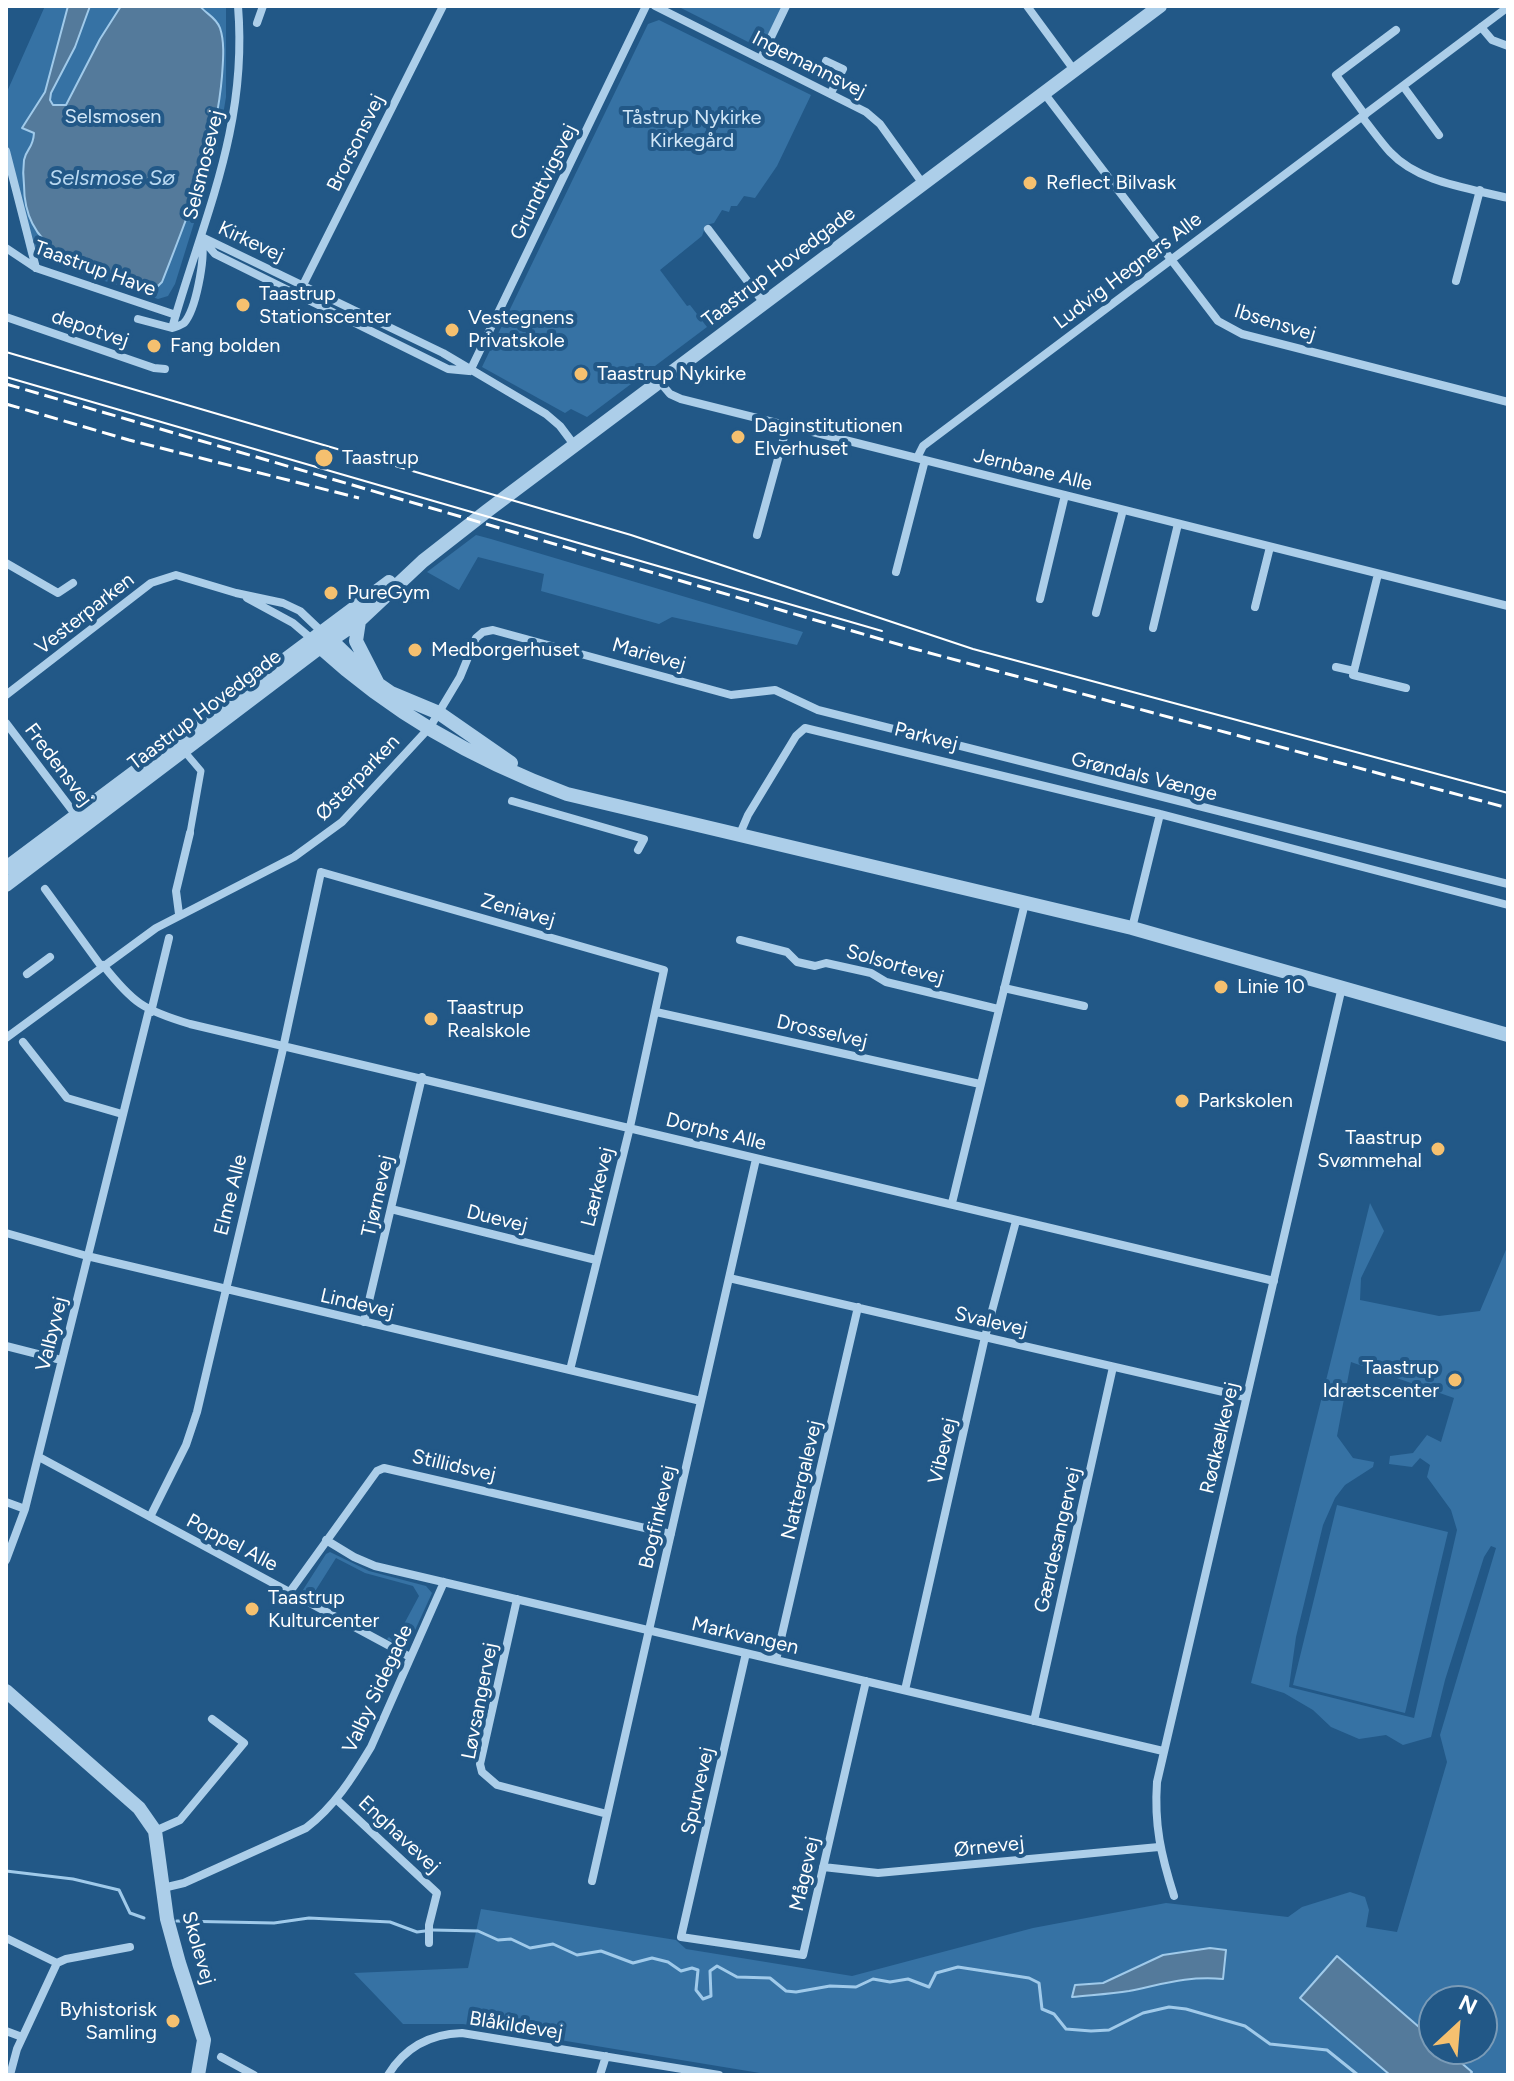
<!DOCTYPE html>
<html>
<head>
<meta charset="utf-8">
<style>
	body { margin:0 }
	#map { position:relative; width:1514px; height:2081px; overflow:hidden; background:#225887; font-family:Figtree,sans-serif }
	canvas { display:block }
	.frame { position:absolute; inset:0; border:8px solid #fff; pointer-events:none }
	.north { position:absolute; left:1418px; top:1985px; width:80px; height:80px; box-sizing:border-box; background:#225887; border:2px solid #7a9bb7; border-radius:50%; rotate:26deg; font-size:22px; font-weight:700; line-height:32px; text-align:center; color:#fff }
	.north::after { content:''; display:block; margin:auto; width:28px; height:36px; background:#f5c06f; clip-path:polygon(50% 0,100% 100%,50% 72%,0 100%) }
</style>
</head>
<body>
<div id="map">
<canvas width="1514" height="2081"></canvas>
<div class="frame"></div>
<div class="north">N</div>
</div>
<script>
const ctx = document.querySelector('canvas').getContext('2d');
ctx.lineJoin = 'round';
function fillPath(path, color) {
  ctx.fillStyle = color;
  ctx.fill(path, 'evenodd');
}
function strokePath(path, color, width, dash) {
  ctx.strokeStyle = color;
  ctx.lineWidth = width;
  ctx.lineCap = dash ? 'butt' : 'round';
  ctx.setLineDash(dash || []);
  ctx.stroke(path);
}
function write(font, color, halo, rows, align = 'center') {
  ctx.font = font + ' Figtree,sans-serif';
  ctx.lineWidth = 8;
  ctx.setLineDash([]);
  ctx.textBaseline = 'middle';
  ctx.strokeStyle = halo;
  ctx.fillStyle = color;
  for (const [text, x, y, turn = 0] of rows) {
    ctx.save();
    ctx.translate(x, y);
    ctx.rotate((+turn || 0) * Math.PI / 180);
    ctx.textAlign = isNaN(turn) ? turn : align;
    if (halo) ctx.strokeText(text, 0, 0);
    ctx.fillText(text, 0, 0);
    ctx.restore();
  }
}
const green = new Path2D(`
	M45 6H226V97L218 146 175 284 168 296 158 299 28 255 6 148V94Z
	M677 6H783L762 49Z
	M659 20 811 95 777 166 755 198 744 196 737 206H731L729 212 722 210 714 223 706 225 702 236 660 270 687 306 690 305 707 327 587 417 571 409 565 413 482 367 648 24Z
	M476 535 491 539 803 632 797 645 672 617 659 624 541 591 544 574 478 557 459 590 427 572Z
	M1370 1203 1384 1231 1361 1278 1360 1300 1439 1316 1480 1311 1508 1245V2075H772L463 2024H403L354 1973 468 1968 481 1909 676 1940 686 1949 852 1976 1033 1928 1166 1903 1288 1917 1302 1907 1350 1892 1365 1897 1369 1910 1366 1927 1397 1932 1447 1762 1440 1735 1496 1548 1491 1546 1484 1557 1445 1680 1431 1737 1403 1745 1386 1735 1359 1739 1331 1727 1313 1710 1284 1693 1251 1683ZM1351 1362 1454 1398 1441 1442 1427 1435 1413 1453 1390 1456 1389 1464 1412 1467 1420 1458 1430 1465 1427 1477 1451 1510 1457 1530 1414 1718 1289 1687 1296 1637 1323 1525 1335 1498 1345 1485 1373 1467 1374 1462 1353 1458 1337 1436ZM1434 2001H1482V2049H1434Z
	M1337 1505 1448 1532 1405 1713 1293 1685Z
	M330 1552 369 1571 426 1586 432 1593 406 1650 387 1639 389 1637 393 1641 396 1639 419 1596 413 1586 365 1573 336 1558 314 1593 316 1599 301 1593 326 1554Z`);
const water = new Path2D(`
	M68 6H90L75 47 51 93 50 100 53 105H66L100 39 121 6H200C206 14 216 17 220 28 225 43 223 61 222 76 216 149 188 215 162 282L158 286C100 269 24 263 24 185 23 177 23 168 24 160 27 147 33 149 34 133L22 128 45 92Z
	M1210 1948 1226 1950 1223 1979C1186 1976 1164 1984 1129 1991 1111 1994 1091 1995 1072 1997L1075 1985 1103 1983 1163 1955Z
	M1337 1956 1434 2040V2049H1445L1472 2072 1469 2075H1390L1300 1998Z`);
const stream = new Path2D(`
	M6 1871 73 1879 119 1890 130 1913 144 1918
	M177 1921 274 1923 309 1918 390 1922 417 1932 425 1931
	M433 1930 478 1931 498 1940 511 1939 530 1948 553 1944 577 1955 601 1951 633 1963 652 1958 668 1962 681 1971 692 1968 698 1970 696 1990 703 1999 711 1996 710 1971 717 1966 737 1977 770 1978 786 1991 796 1992 830 1986 856 1987 873 1979 890 1982 908 1979 929 1987 936 1973 958 1967 1029 1978 1039 1983 1042 2009 1054 2014 1066 2029 1091 2031 1109 2030 1143 2013 1169 2007 1186 2009 1245 2026 1270 2044 1327 2050 1358 2075`);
const pedestrian = new Path2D(`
	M184 751 201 771 190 833`);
const minor = new Path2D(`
	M655 6 866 112 880 124 923 184
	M1027 6 1074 70
	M257 23 263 6
	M1481 27 1492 40 1508 46
	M761 58 786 6
	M826 61 843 69 831 93
	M1403 86 1439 135
	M1044 93 1218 321 1242 334 1508 402
	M1365 115 1336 75 1396 30
	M1362 117C1371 128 1380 141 1390 152 1419 183 1469 188 1508 198
	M6 151 36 268
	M708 229 764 303
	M202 237 443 353 546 414 560 426 575 446
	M204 241 215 254 448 369 469 371
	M6 248 36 268 176 315
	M1456 281 1480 190
	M298 295 443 6
	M6 317 154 368 165 369
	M138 319 172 328C174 328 183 324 184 323 196 310 205 259 202 242
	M172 328C204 216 248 127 238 6
	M470 371 646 6
	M659 381 670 394 681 399 1508 606
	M917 458 923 446 1508 7
	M757 535 787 426
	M6 563 58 593 73 583
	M896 572 925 460
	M1378 574 1353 675 1406 688
	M247 598 293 623 313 640
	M1040 599 1065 495
	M1255 607 1270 547
	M1096 613 1123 510
	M1153 628 1178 524
	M1336 667 1354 671
	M6 695 151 583 176 575 236 593 283 603 300 611 322 632
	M6 723 78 818
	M512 801 644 839 638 850
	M739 836 748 815 796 736 805 728 1160 814 1508 905
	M45 889 101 966
	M179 914 176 891 190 833
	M1132 928 1160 814
	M740 940 787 952 797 962 815 966 826 963 871 973 886 982 998 1009
	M103 965C133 1003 143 1010 190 1024L1274 1281
	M27 974 50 957
	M1004 988 1084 1006
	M151 1012 169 938
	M656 1012 980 1084
	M6 1038 156 928 294 857 342 822 430 727 460 677 476 638 483 632 493 630 731 695 775 690 818 710 1508 884
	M23 1042 67 1098 122 1114
	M952 1203 1025 903
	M391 1209 596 1260
	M6 1233 87 1256 701 1401
	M729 1278 1245 1397
	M364 1322 422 1077
	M6 1346 61 1360
	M39 1457 410 1657
	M6 1502 25 1509
	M150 1517 186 1445 197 1412 282 1053 321 872 664 970 630 1127 570 1370
	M326 1540 354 1557 375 1566 1163 1751
	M6 1560 25 1509 149 1010
	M289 1593 377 1471 384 1468 671 1534
	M517 1599 480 1764 482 1772 497 1785 607 1814
	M746 1653 681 1937 803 1955 866 1681
	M776 1660 858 1307
	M905 1690 985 1337 1016 1221
	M1034 1721 1113 1367
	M336 1799 437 1893 429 1925V1943
	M155 1831 180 1820 244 1743 212 1719
	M823 1867 878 1873 1159 1847
	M592 1881 756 1159
	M163 1888 184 1883 306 1828C334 1807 353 1777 371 1747L444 1582
	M1174 1896C1161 1855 1154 1825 1157 1782L1342 987
	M6 1938 57 1963
	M6 2031 22 2037
	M221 2057 254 2075
	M10 2075 17 2049 57 1963 66 1959 130 1947
	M388 2075C405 2047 430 2034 462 2033L719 2075
	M600 2075 606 2056`);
const tertiary = new Path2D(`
	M359 621 356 641 378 684 391 693 439 713 511 763
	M326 635 365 673
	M320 647C391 712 477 761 567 794L1132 928 1508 1035
	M6 868 389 582
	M6 885 315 651 359 621 423 561 487 511 1160 6
	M6 1691 139 1808 155 1831 167 1919 179 1963 204 2040 198 2075`);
const tram = new Path2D(`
	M6 352 631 535 973 649 1508 793
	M6 377 882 631`);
const rail = new Path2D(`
	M6 384 911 648 1508 808
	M6 404 129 440 359 498`);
const markers = [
	[1030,183,8,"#f5c06f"],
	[243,305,8,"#f5c06f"],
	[452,330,8,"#f5c06f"],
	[154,346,8,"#f5c06f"],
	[581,374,8,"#f5c06f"],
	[738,437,8,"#f5c06f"],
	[324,458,10,"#f5c06f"],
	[331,593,8,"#f5c06f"],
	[415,650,8,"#f5c06f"],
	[1221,987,8,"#f5c06f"],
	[431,1019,8,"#f5c06f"],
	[1182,1101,8,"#f5c06f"],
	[1438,1149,8,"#f5c06f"],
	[1455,1380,8,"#f5c06f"],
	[252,1609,8,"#f5c06f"],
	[173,2021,8,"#f5c06f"]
];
const streetNames = [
	["Ingemannsvej",809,65,27],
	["Brorsonsvej",356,143,-64],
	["Selsmosevej",204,165,-76],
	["Grundtvigsvej",544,182,-64],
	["Kirkevej",251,242,25],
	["Taastrup Hovedgade",779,267,-37],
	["Taastrup Have",95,269,20],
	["Ludvig Hegners Alle",1128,271,-37],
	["Ibsensvej",1275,323,17],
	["depotvej",90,329,19],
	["Jernbane Alle",1033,470,14],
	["Vesterparken",85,614,-38],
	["Marievej",649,655,16],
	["Taastrup Hovedgade",205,710,-37],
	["Parkvej",926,737,14],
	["Fredensvej",58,765,53],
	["Grøndals Vænge",1144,777,14],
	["Østerparken",358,778,-46],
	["Zeniavej",518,911,16],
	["Solsortevej",895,965,16],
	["Drosselvej",822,1032,13],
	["Dorphs Alle",716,1132,14],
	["Lærkevej",598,1187,-76],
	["Elme Alle",231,1195,-76],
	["Tjørnevej",378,1196,-77],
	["Duevej",497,1219,14],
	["Lindevej",357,1304,13],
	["Svalevej",991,1322,13],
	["Valbyvej",52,1334,-76],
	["Rødkælkevej",1220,1438,-77],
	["Vibevej",943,1451,-77],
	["Stillidsvej",454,1466,13],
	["Nattergalevej",802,1480,-77],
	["Bogfinkevej",658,1517,-77],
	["Gærdesangervej",1058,1540,-77],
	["Poppel Alle",232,1543,28],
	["Markvangen",745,1636,13],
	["Valby Sidegade",378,1689,-65],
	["Løvsangervej",480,1701,-79],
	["Spurvevej",698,1791,-77],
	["Enghavevej",399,1835,43],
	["Ørnevej",989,1847,-6],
	["Mågevej",805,1874,-77],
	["Skolevej",198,1948,74],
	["Blåkildevej",516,2026,9]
];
const parkNames = [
	["Selsmosen",113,117],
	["Tåstrup Nykirke",692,118],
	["Kirkegård",692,141]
];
const poiNames = [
	["Reflect Bilvask",1046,183],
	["Taastrup",259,294],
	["Stationscenter",259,317],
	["Vestegnens",468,318],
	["Privatskole",468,341],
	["Fang bolden",170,346],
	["Taastrup Nykirke",597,374],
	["Daginstitutionen",754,426],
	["Elverhuset",754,449],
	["Taastrup",342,458],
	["PureGym",347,593],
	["Medborgerhuset",431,650],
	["Linie 10",1237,987],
	["Taastrup",447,1008],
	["Realskole",447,1031],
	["Parkskolen",1198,1101],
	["Taastrup",1422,1138,"right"],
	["Svømmehal",1422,1161,"right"],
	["Taastrup",1439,1368,"right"],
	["Idrætscenter",1439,1391,"right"],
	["Taastrup",268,1598],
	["Kulturcenter",268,1621],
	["Byhistorisk",157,2010,"right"],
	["Samling",157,2033,"right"]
];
const waterNames = [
	["Selsmose Sø",112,179]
];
fillPath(green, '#3672a4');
fillPath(water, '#547a9b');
strokePath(water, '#a0caea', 2);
strokePath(stream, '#a0caea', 3);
strokePath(pedestrian, '#accee9', 7);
strokePath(minor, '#accee9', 8);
strokePath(tertiary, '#accee9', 14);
strokePath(tram, '#fff', 2);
strokePath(rail, '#fff', 3, [14, 6]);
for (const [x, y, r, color] of markers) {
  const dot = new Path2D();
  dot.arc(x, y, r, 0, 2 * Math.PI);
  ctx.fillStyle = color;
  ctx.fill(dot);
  strokePath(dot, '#225887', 3);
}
write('20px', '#fff', '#225887', streetNames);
write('20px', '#d1e6f7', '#225887', parkNames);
write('20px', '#fff', '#225887', poiNames, 'left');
write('italic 22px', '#b8d8f1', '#225887', waterNames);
</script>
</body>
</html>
